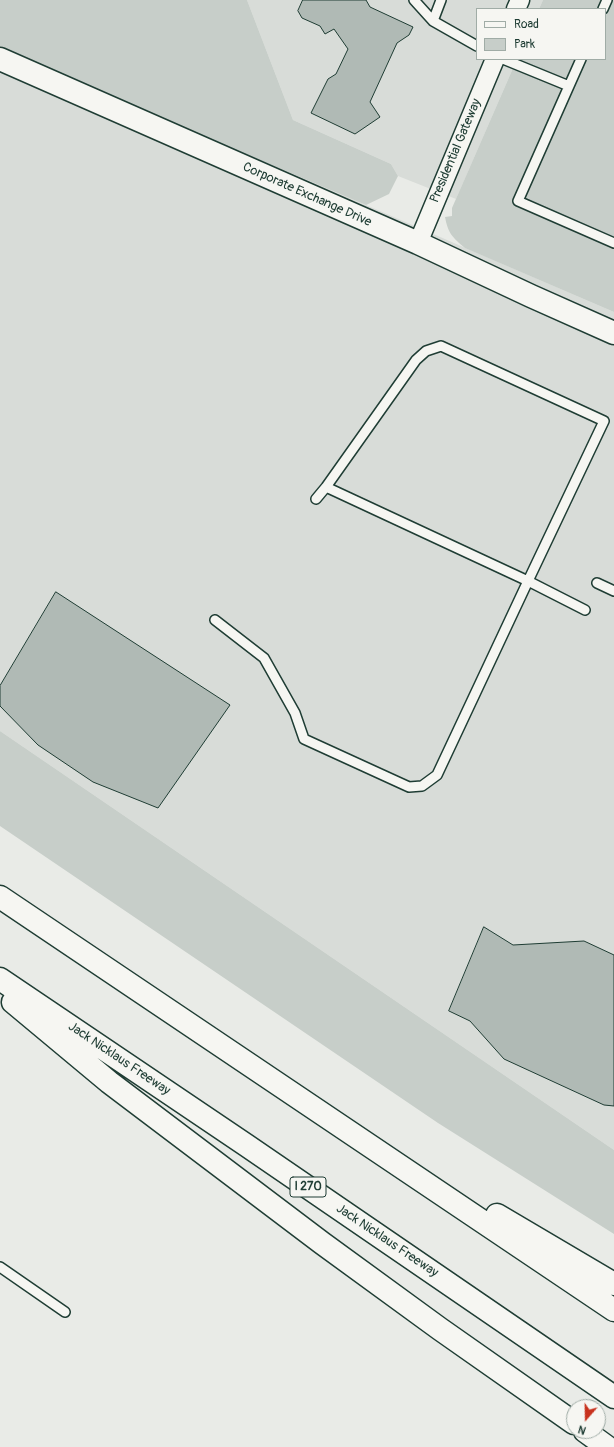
<!DOCTYPE html>
<html>
<head>
<meta charset="utf-8">
<style>
	body { margin:0 }
	#map { position:relative; width:614px; height:1447px; overflow:hidden; background:#e9ebe7; font-family:Pangolin,sans-serif }
	canvas { display:block }
	.legend { position:absolute; left:476px; top:8px; width:130px; height:52px; box-sizing:border-box; background:#f6f6f2; border:1px solid #a0aca6; margin:0; padding:5px 7px; list-style:none; font-size:12px; color:#1f3d34 }
	.legend li { display:flex; align-items:center; gap:8px; height:20px }
	.legend b { width:20px; border:1px solid #a0aca6 }
	.north { position:absolute; left:566px; top:1399px; width:40px; height:40px; box-sizing:border-box; background:#f6f6f2; border:1px solid #a0aca6; border-radius:50%; rotate:200deg; font-size:11px; font-weight:700; line-height:16px; text-align:center; color:#1f3d34 }
	.north::after { content:''; display:block; margin:auto; width:14px; height:18px; background:#c8321e; clip-path:polygon(50% 0,100% 100%,50% 72%,0 100%) }
</style>
</head>
<body>
<div id="map">
<canvas width="614" height="1447"></canvas>
<ul class="legend">
<li><b style="height:5px;background:#f6f6f2"></b>Road</li>
<li><b style="height:11px;background:#c7cec9"></b>Park</li>
</ul>
<div class="north">N</div>
</div>
<script>
const ctx = document.querySelector('canvas').getContext('2d');
ctx.lineJoin = 'round';
function fillPath(path, color) {
  ctx.fillStyle = color;
  ctx.fill(path, 'evenodd');
}
function strokePath(path, color, width, dash) {
  ctx.strokeStyle = color;
  ctx.lineWidth = width;
  ctx.lineCap = dash ? 'butt' : 'round';
  ctx.setLineDash(dash || []);
  ctx.stroke(path);
}
function write(font, color, halo, rows, align = 'center') {
  ctx.font = font + ' Pangolin,sans-serif';
  ctx.lineWidth = 3;
  ctx.setLineDash([]);
  ctx.textBaseline = 'middle';
  ctx.strokeStyle = halo;
  ctx.fillStyle = color;
  for (const [text, x, y, turn = 0] of rows) {
    ctx.save();
    ctx.translate(x, y);
    ctx.rotate((+turn || 0) * Math.PI / 180);
    ctx.textAlign = isNaN(turn) ? turn : align;
    if (halo) ctx.strokeText(text, 0, 0);
    ctx.fillText(text, 0, 0);
    ctx.restore();
  }
}
const built = new Path2D(`
	M247 0H543L539 9H477V59H517L456 199 398 176 391 164 293 120Z
	M0 50 366 205 614 312V1150L0 731Z`);
const green = new Path2D(`
	M0 0H247L293 120 391 164 398 176 389 194 366 205 0 50Z
	M543 0H614V312L465 248C452 237 448 233 445 217L452 216V208L517 59H605V9H539Z
	M0 731 614 1150V1234L438 1123 0 826Z`);
const building = new Path2D(`
	M303 0H366L370 7 413 27 409 35 397 43 370 102 380 117 355 134 311 113 328 79 336 74 348 49 334 29 325 34 320 26 302 18 298 11Z
	M56 592 230 705 158 808 93 782 38 745 0 706V686Z
	M484 927 513 945 584 941 614 955V1106L604 1105 504 1059 470 1021 449 1011Z`);
const service = new Path2D(`
	M414 0 433 21 477 46
	M603 9 607 0
	M433 21 441 0
	M503 59 569 86
	M581 59 518 201 614 243
	M316 499 326 487 416 360 426 351 441 346 604 421 528 581 326 487
	M597 583 614 591
	M215 620 264 658 295 713 304 739 409 787 422 786 437 775 528 581 585 610
	M0 1267 65 1312`);
const minor = new Path2D(`
	M516 9 520 0
	M418 243 495 59`);
const tertiary = new Path2D(`
	M0 59 418 243 531 296 614 333`);
const motorway = new Path2D(`
	M0 897 614 1310
	M0 979 246 1145 614 1397
	M13 1002 109 1082 322 1243 440 1329 574 1423
	M497 1215 614 1284
	M585 1431 607 1447`);
const shields = [
	[308,1187,36]
];
const shieldNames = [
	["I 270",308,1187]
];
const streetNames = [
	["Presidential Gateway",456,151,-67],
	["Corporate Exchange Drive",307,195,24],
	["Jack Nicklaus Freeway",119,1059,34],
	["Jack Nicklaus Freeway",387,1241,34]
];
fillPath(built, '#d8dcd8');
fillPath(green, '#c7cec9');
fillPath(building, '#b0bab5');
strokePath(building, '#1f3d34', 1);
strokePath(service, '#1f3d34', 12);
strokePath(minor, '#1f3d34', 21);
strokePath(tertiary, '#1f3d34', 25);
strokePath(motorway, '#1f3d34', 25);
strokePath(service, '#f6f6f2', 9);
strokePath(minor, '#f6f6f2', 18);
strokePath(tertiary, '#f6f6f2', 22);
strokePath(motorway, '#f6f6f2', 22);
for (const [x, y, w] of shields) {
  const box = new Path2D();
  box.roundRect(x - w / 2, y - 10, w, 20, 3);
  ctx.fillStyle = '#f6f6f2';
  ctx.fill(box);
  strokePath(box, '#1f3d34', 1);
}
write('bold 12px', '#1f3d34', null, shieldNames);
write('13px', '#1f3d34', '#f6f6f2', streetNames);
</script>
</body>
</html>
